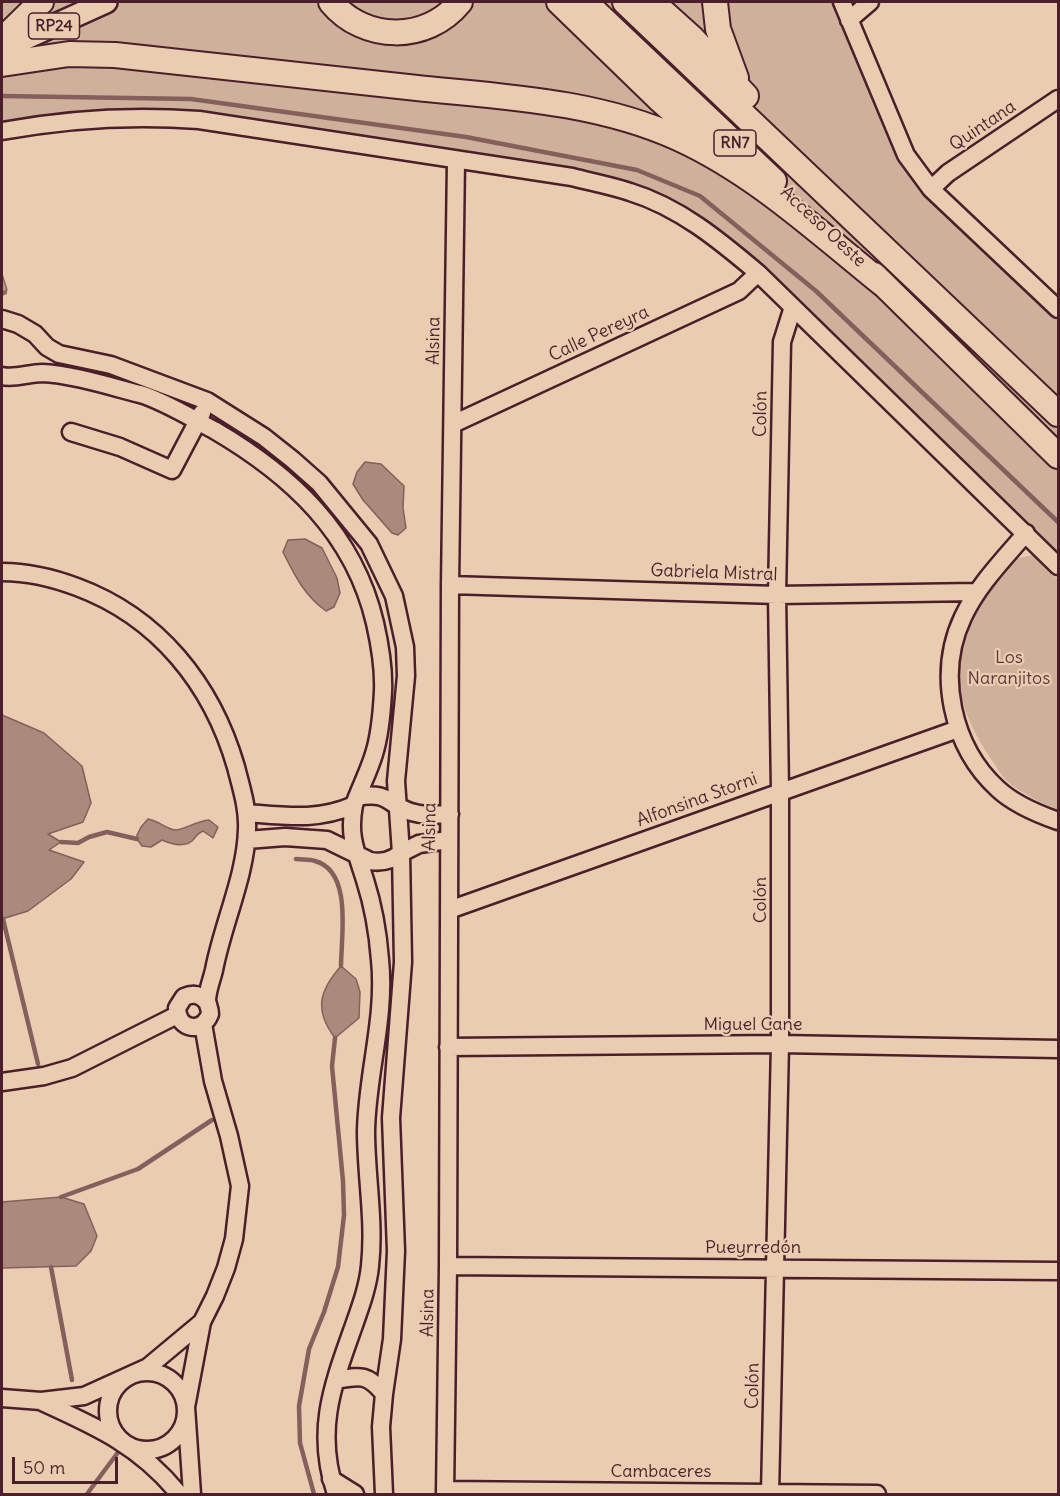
<!DOCTYPE html>
<html>
<head>
<meta charset="utf-8">
<style>
	body { margin:0 }
	#map { position:relative; width:1060px; height:1496px; overflow:hidden; background:#eacdb1; font-family:Delius,sans-serif }
	canvas { display:block }
	.frame { position:absolute; inset:0; border:3px solid #4a1f2b; pointer-events:none }
	.scale { position:absolute; left:12px; top:1457px; width:106px; height:27px; box-sizing:border-box; border:3px solid #4a1f2b; border-top:0; padding-left:8px; font-size:18px; line-height:21px; white-space:nowrap; color:#4a1f2b; -webkit-text-stroke:4px #eacdb1; paint-order:stroke }
</style>
</head>
<body>
<div id="map">
<canvas width="1060" height="1496"></canvas>
<div class="frame"></div>
<div class="scale">50 m</div>
</div>
<script>
const ctx = document.querySelector('canvas').getContext('2d');
ctx.lineJoin = 'round';
function fillPath(path, color) {
  ctx.fillStyle = color;
  ctx.fill(path, 'evenodd');
}
function strokePath(path, color, width, dash) {
  ctx.strokeStyle = color;
  ctx.lineWidth = width;
  ctx.lineCap = dash ? 'butt' : 'round';
  ctx.setLineDash(dash || []);
  ctx.stroke(path);
}
function write(font, color, halo, rows, align = 'center') {
  ctx.font = font + ' Delius,sans-serif';
  ctx.lineWidth = 4.5;
  ctx.setLineDash([]);
  ctx.textBaseline = 'middle';
  ctx.strokeStyle = halo;
  ctx.fillStyle = color;
  for (const [text, x, y, turn = 0] of rows) {
    ctx.save();
    ctx.translate(x, y);
    ctx.rotate((+turn || 0) * Math.PI / 180);
    ctx.textAlign = isNaN(turn) ? turn : align;
    if (halo) ctx.strokeText(text, 0, 0);
    ctx.fillText(text, 0, 0);
    ctx.restore();
  }
}
const green = new Path2D(`
	M2 2H73L31 25 2 35Z
	M123 2H834L898 158 916 185 1058 322V553L879 377 737 246 678 202 607 179 359 135 166 109 51 113 2 121V63L33 50Z
	M1033 555 1058 580V810C1045 805 1017 791 1007 781 1001 775 996 766 991 759 966 722 950 683 963 639 972 610 992 584 1009 560Z`);
const water = new Path2D(`
	M365 462 381 464 404 486 403 508 406 528 398 535 392 533 363 500 353 484 357 472Z
	M305 539 322 548 337 578 340 593 334 607 326 611C304 595 295 576 283 552L288 540Z
	M2 715 44 733 82 766 91 803 83 822 48 834 61 842 49 850 84 862 71 879 28 911 2 919Z
	M148 819C159 821 168 830 176 830 183 830 197 821 209 820L218 827 213 838 203 831C196 834 197 836 192 841 183 848 171 844 162 840L151 847 142 846 137 839V835L141 827Z
	M341 966 356 979 360 992 359 1018 335 1038C314 1010 319 991 341 966Z
	M61 1197 84 1204 97 1236 91 1251 76 1266 2 1268V1202Z`);
const stream = new Path2D(`
	M2 96 191 99 466 137 637 170 700 196 816 291 1058 522
	M61 842 78 843 89 837 107 832 137 839
	M296 859C302 860 309 859 315 861 353 871 341 938 341 966
	M3 919 38 1064
	M61 1197 138 1169 212 1120
	M51 1267 72 1380
	M87 1494 119 1451
	M314 1494 300 1443 299 1406 309 1349 324 1312 338 1267 344 1215 343 1181 332 1066 335 1038`);
const minor = new Path2D(`
	M842 2 906 155 931 189 1058 309
	M849 20 870 2
	M2 131C67 119 132 115 199 120L572 177C591 182 612 186 630 192 679 207 719 240 758 273L1058 566
	M931 189 948 173 1058 99
	M2 319 18 324 35 334 47 347 59 354 111 365 207 401 264 437 293 460 319 483 369 544 394 596 405 647 406 676 396 781 401 853C391 861 382 863 370 861L327 840 285 837 247 840
	M2 376C15 379 29 373 42 373 71 374 112 387 140 394 162 400 193 419 214 430 291 475 354 533 375 623 380 645 384 668 383 691 382 711 380 735 374 754 369 771 360 788 354 805 318 821 286 816 247 813
	M453 424 739 291 758 273
	M71 432 120 447 172 470 202 413
	M1026 533C1003 560 978 585 963 617 936 674 952 747 998 789 1014 804 1038 814 1058 821
	M2 572C27 572 53 578 77 587 158 617 212 684 236 767 241 787 248 808 247 829 246 875 223 923 214 970 212 979 207 991 207 1001 208 1005 210 1009 210 1014 202 1034 178 1030 177 1008L184 997C193 993 200 994 207 1002
	M450 585 777 595 976 592
	M357 797C389 791 386 804 411 812 424 816 436 815 450 814
	M449 910 958 729
	M448 1047 780 1044 1058 1049
	M2 1082 44 1076 72 1068 177 1015
	M448 1266 1058 1271
	M108 1411a39 39 0 1 1 78 0a39 39 0 1 1-78 0Z
	M336 1380C360 1376 367 1373 384 1394
	M2 1398 41 1401 84 1396 148 1367 202 1322
	M42 1402C97 1427 140 1446 179 1494
	M331 1479 355 1494
	M445 1490 877 1494
	M192 1494 186 1407 202 1322 215 1296 226 1268 234 1239 240 1186 229 1136 213 1081 203 1024
	M336 1494C315 1431 332 1387 353 1328 360 1308 368 1287 370 1266 375 1221 366 1176 366 1131 367 1074 386 1017 380 960 378 933 373 905 365 880 356 851 348 836 354 805
	M384 1494 381 1427 384 1394 392 1339 396 1251 391 1118 403 962 401 853 419 844 449 840
	M445 1494 448 1266 450 585 456 161
	M770 1494 780 1044V791L777 595 782 342 793 307`);
const major = new Path2D(`
	M2 49 106 2`);
const highway = new Path2D(`
	M331 2C364 42 427 43 460 2
	M559 2 659 99 710 144
	M585 2 774 181
	M625 2 1058 414
	M652 2 692 38 746 96
	M715 2 718 29 736 78
	M2 40 41 2
	M2 64 69 54 115 55C215 66 316 77 417 88 505 97 596 101 678 138 755 173 818 232 884 285
	M874 275 1058 456`);
const shadedWall = new Path2D(`
	M7 290V294L2 296V292Z`);
const building = new Path2D(`
	M2 274 7 290 2 292Z`);
const shields = [
	[54,26,51],
	[735,143,42]
];
const shieldNames = [
	["RP24",54,26],
	["RN7",735,143]
];
const streetNames = [
	["Quintana",983,126,-34],
	["Acceso Oeste",823,227,43],
	["Calle Pereyra",599,334,-25],
	["Alsina",434,341,-89],
	["Colón",761,414,-89],
	["Gabriela Mistral",714,573,2],
	["Alfonsina Storni",697,800,-20],
	["Alsina",430,827,-89],
	["Colón",761,900,-90],
	["Miguel Cane",753,1025],
	["Pueyrredón",753,1248],
	["Alsina",428,1313,-89],
	["Colón",753,1386,-89],
	["Cambaceres",661,1472]
];
const parkNames = [
	["Los",1009,658],
	["Naranjitos",1009,679]
];
fillPath(green, '#cfb19b');
fillPath(water, '#ab897c');
strokePath(water, '#845f5c', 1.5);
strokePath(stream, '#845f5c', 4.5);
strokePath(minor, '#4a1f2b', 21);
strokePath(major, '#4a1f2b', 26);
strokePath(highway, '#4a1f2b', 28);
strokePath(minor, '#eacdb1', 16);
strokePath(major, '#eacdb1', 21);
strokePath(highway, '#eacdb1', 24);
fillPath(shadedWall, '#846d62');
fillPath(building, '#bd9c8c');
strokePath(building, '#846d62', 1.5);
for (const [x, y, w] of shields) {
  const box = new Path2D();
  box.roundRect(x - w / 2, y - 13, w, 26, 4.5);
  ctx.fillStyle = '#eacdb1';
  ctx.fill(box);
  strokePath(box, '#4a1f2b', 1.5);
}
write('bold 16px', '#4a1f2b', null, shieldNames);
write('18px', '#4a1f2b', '#eacdb1', streetNames);
write('18px', '#5e353c', '#eacdb1', parkNames);
</script>
</body>
</html>
